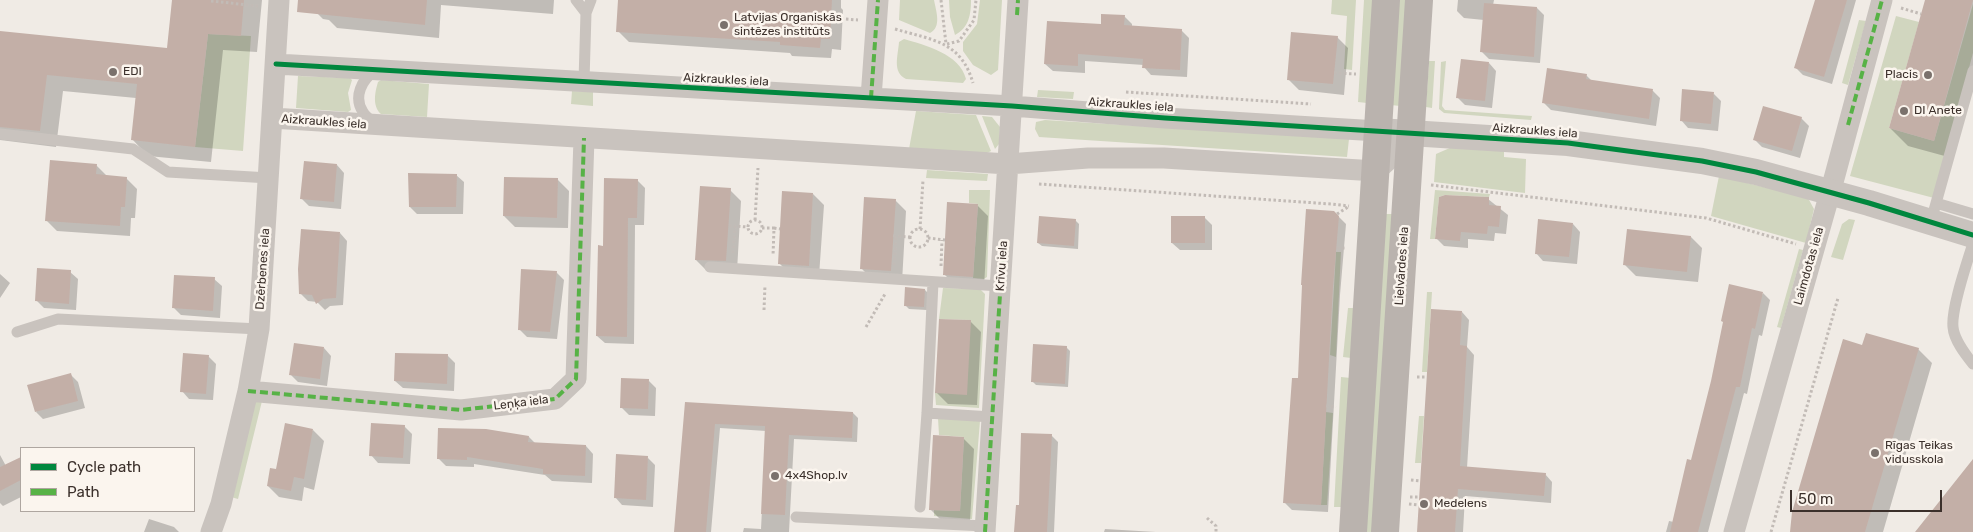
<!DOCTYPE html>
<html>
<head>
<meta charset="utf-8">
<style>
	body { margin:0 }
	#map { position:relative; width:1973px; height:532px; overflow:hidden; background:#f0ebe5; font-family:Rubik,sans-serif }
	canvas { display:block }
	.legend { position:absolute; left:20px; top:447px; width:175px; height:65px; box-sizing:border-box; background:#fbf5ee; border:1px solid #aea6a0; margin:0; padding:6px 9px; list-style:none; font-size:15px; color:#3b302b }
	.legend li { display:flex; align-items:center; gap:10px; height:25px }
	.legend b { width:25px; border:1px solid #aea6a0 }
	.scale { position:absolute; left:1790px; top:490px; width:152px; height:22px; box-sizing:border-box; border:2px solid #3b302b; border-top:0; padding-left:6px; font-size:15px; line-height:18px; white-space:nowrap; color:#3b302b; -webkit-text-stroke:4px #fbf5ee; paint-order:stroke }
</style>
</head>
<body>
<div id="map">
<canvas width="1973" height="532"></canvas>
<ul class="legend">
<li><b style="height:6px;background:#00873e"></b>Cycle path</li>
<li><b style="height:6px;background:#57b246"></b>Path</li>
</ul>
<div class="scale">50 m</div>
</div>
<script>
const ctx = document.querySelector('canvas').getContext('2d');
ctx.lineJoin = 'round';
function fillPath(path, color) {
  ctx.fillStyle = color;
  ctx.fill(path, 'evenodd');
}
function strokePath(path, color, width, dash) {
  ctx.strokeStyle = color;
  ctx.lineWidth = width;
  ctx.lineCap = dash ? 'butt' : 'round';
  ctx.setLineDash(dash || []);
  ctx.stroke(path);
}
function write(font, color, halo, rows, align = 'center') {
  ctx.font = font + ' Rubik,sans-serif';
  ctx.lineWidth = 5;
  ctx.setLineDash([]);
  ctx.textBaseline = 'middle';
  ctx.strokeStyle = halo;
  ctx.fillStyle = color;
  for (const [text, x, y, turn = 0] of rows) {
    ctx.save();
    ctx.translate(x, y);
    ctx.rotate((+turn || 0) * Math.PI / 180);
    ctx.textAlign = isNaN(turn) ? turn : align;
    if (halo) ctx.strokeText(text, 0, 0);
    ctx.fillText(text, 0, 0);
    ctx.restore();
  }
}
const green = new Path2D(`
	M900 0H934C936 11 942 27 930 33L899 20Z
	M949 0H971C971 14 969 28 955 35L950 17Z
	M980 0H1002L998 70 991 75 973 65 963 51V42L977 24Z
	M1332 0H1356L1352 70 1344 69 1347 16 1331 14Z
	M1364 0H1374L1367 103 1358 102Z
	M1397 0H1407L1400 106 1391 105Z
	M1973 4V53L1934 198 1850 176 1896 16 1919 22 1889 128 1934 141Z
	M1859 20 1866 21 1848 85 1842 83Z
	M208 34 251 36 243 151 195 147Z
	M904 39C925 45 960 54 966 79L963 83 906 79C892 72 898 56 899 42Z
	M1429 61H1435L1432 108 1426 107Z
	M1446 61 1442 106 1445 110 1532 116 1531 120 1444 113 1439 109 1441 62Z
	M298 76 350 78 352 80 348 93 351 110 348 112 296 108Z
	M381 80 429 84 427 117 381 114C372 106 375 92 378 82Z
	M1038 90 1074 92 1073 99 1037 97Z
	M572 91 593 92V106L571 104Z
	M916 111 976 115 991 151 987 153 909 149Z
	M982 116 992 117 1000 127 999 144 995 149Z
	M1045 120 1349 139 1347 157 1039 137 1035 129 1036 122Z
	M1452 147 1504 148V157L1526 159 1525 193 1434 182 1436 154Z
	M927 170 988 174 987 181 926 178Z
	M1719 176 1808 198 1814 209 1806 243 1711 216Z
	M969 190H990L987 277 984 279 973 278 978 204 969 203Z
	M1435 190 1490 194 1489 197 1445 195 1439 197 1435 239H1430Z
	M1383 214H1394L1374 532H1363Z
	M1849 219 1855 220 1843 260 1831 257 1842 224Z
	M1799 249 1803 250 1781 328 1777 327Z
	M1336 252H1341L1336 357 1330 355Z
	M943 288 980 289 985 294 979 408 936 405 935 393 970 320 939 319Z
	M1427 292H1432L1427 372H1422Z
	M1348 308H1355L1351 358 1343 357Z
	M1341 377 1351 378 1343 507H1334Z
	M262 401 238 499 231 497 253 402Z
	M1326 412 1333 413 1327 505H1321Z
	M1419 416H1424L1421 463H1415Z
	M938 418 980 421 972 519 934 516V510L960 511 964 437 939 435Z`);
const shadow = new Path2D(`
	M173 0H262L257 52 223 50 211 162 148 156 132 139 136 98 63 91 56 147 0 140V33L168 50Z
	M309 0H554L553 14 441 5 439 38 337 28 329 20 323 19 309 5Z
	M619 0H841V8L843 10 841 50 832 49 831 58 792 56 790 53 629 42 618 31Z
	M1458 0H1494L1493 5 1537 8 1544 15 1540 63 1489 59 1482 52 1484 20 1464 18 1457 11Z
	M1816 0H1856L1832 84 1803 75 1796 68Z
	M1926 0H1973V85L1952 158 1908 146 1890 128Z
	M1124 16 1132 24V27L1181 30 1189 38 1187 77 1151 75 1144 67V65L1085 61V73L1053 71 1045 64 1102 25Z
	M1337 37 1348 48 1344 95 1299 90 1288 79Z
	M1489 63 1496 71 1492 108 1465 105 1458 98Z
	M1586 75 1593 82 1653 91 1660 98 1656 126 1551 110 1544 103Z
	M1714 94 1721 101 1718 131 1688 128 1681 120Z
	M1801 118 1809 126 1800 158 1762 147 1755 140Z
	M96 165 108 177 126 178 137 189 135 218H131L130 236 57 231 46 220Z
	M337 165 344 173 341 209 309 206 302 199Z
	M456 175 464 182 463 214H417L410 207Z
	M558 180 569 191 568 228 515 227 504 216Z
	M637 180 645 188 644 225H635L634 344 605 343 597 336 604 247Z
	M730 190 741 201 737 271H707L696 260Z
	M813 194 824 205 819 276 790 274 779 263Z
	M1488 199 1508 215 1506 234 1495 233 1494 241 1468 239V248L1444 246 1436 238Z
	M895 200 906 211 902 282 873 280 862 269Z
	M977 205 988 216 984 287 955 285 944 274Z
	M1334 212 1346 224 1340 295 1328 512 1292 510 1285 503Z
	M1204 217 1212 225V250H1180L1172 243Z
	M1075 220 1079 224 1078 249 1042 246 1038 243Z
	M1573 224 1580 232 1577 264 1543 261 1536 253Z
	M340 233 347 241 343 305 330 306 325 310 317 302 308 301 301 294Z
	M1691 237 1702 248 1698 282 1636 276 1625 265Z
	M70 272 78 279 76 310 44 308 36 300Z
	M556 272 564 280 557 339 527 337 519 329Z
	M0 274 10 283 0 298Z
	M214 279 222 286 220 318 181 315 174 308Z
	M925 290 928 293 927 310 909 309 905 305Z
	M1763 293 1770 300 1762 336 1759 335 1747 394 1744 393 1708 532H1666L1669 521 1674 522 1692 461 1713 382Z
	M1462 312 1469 320 1467 347 1474 355 1467 468 1545 474 1552 482 1551 503 1465 496 1463 532H1419Z
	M970 321 981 332 977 405 948 404 937 393Z
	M1066 347 1070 351 1068 387 1036 385 1032 381Z
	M1863 347 1918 349 1932 363 1883 532H1792Z
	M324 348 331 356 327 386 298 382 291 375Z
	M447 355 455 363 454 391 403 388 395 381Z
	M208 356 216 364 213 400 189 399 182 391Z
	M71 375 78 382 85 408 43 419 36 412Z
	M649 381 656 388 655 416 629 415 621 407Z
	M686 403 853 413 858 418 857 442 794 439 789 532H743L744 528 761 529 766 431 720 428 711 532H675Z
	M404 426 412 434 410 464 378 463 371 455Z
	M313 430 324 441 314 490 304 487 302 501 279 497 268 486 277 470Z
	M1051 435 1058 442 1054 532H1015Z
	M529 437 536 444 586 446 593 454 592 483 552 481 545 475 474 464V467L446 466 438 458Z
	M963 438 974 449 970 522 941 520 930 509Z
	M0 455 6 466 21 458V497L3 506 0 503Z
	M648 458 655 465 653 507 622 505 615 497Z
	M149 519 174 527 179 532H144Z
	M1105 529 1156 532H1104Z`);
const building = new Path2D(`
	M172 0H244L241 36 208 34 195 147 131 140 137 84 47 75 40 131 0 127V31L167 48Z
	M298 0H427L425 25 297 12Z
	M618 0H832L830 39H821L820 48 780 45V42L616 32Z
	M1815 0H1847L1824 77 1794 68Z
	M1925 0H1973L1934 141 1889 128Z
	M1484 3 1537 7 1534 57 1480 52Z
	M1101 14 1125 15 1124 25 1182 29 1180 70 1142 68 1143 59 1078 54V66L1044 64 1047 21 1101 24Z
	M1291 32 1338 36 1333 84 1287 80Z
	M1461 59 1489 62 1485 101 1456 98Z
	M1547 68 1587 74 1586 79 1653 89 1649 119 1542 103Z
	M1682 89 1714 92 1711 124 1680 121Z
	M1763 106 1802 117 1792 151 1753 140Z
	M50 160 97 164 96 174 127 177 125 207H121L120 226 45 221Z
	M304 161 337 164 334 202 300 199Z
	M408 173 457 174 456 207H409Z
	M504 177 558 178 557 218 503 216Z
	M604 178 638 179 637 218H628L627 337 596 336 598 245 603 246Z
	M700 186 731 188 726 261 695 260Z
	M782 191 813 193 809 266 778 264Z
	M1445 195 1489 197V205L1501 206 1499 227 1488 226 1487 234 1461 232 1460 241 1435 239 1439 197Z
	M864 197 896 199 891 271 860 269Z
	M947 202 978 204 973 277 943 275Z
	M1306 209 1334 211 1339 216 1333 287 1321 505 1283 503 1292 378H1298L1302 285H1301Z
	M1039 216 1076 219 1074 246 1037 243Z
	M1171 216H1205V243H1171Z
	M1538 219 1573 223 1569 257 1535 254Z
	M301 229 340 232 336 298 323 299 316 304 312 295 299 294 298 269Z
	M1627 229 1691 236 1687 272 1623 265Z
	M37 268 71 270 69 304 35 301Z
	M521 269 557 271 550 332 518 330Z
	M174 275 215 277 213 311 172 308Z
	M1729 284 1763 292 1755 329 1752 328 1740 387H1736L1698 532H1670L1687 459 1691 460 1711 381 1723 322 1721 321Z
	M905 287 925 289 924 307 904 306Z
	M1431 309 1462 311 1460 345 1467 346 1460 466 1546 473 1544 496 1458 489 1455 532H1417Z
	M939 319 971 320 967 395 935 393Z
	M1866 333 1919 348 1865 532H1790L1792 512 1843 339 1862 345Z
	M294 343 324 347 320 379 289 375Z
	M1033 344 1067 346 1065 384 1031 382Z
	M183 353 209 355 206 394 180 392Z
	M395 353 448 354 447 384 394 381Z
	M71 373 78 401 35 412 27 385Z
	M621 378 649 379 648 409 620 408Z
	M685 402 853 412 852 438 789 435 785 515 761 514 765 426 715 424 706 532H674Z
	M285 423 313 429 304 479 294 477 291 491 267 486 270 468 276 469Z
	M371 423 405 425 403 458 369 456Z
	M438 428 486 429 529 436 528 442 586 445 585 476 543 474V469L467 457V460L437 459Z
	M1021 433 1052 434 1047 532H1014L1016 505H1019Z
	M933 435 964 437 960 511 929 510Z
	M616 454 648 456 646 500 614 498Z
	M21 457V480L0 491V467Z
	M1973 459V532H1915Z`);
const path = new Path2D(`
	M941 0 946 44
	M211 1 258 6
	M1901 8 1921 14
	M831 18 858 20
	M895 29C932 40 961 41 973 83
	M947 44 959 41 974 20 976 0
	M1334 73 1356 74
	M1126 92 1311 104
	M1039 184 1331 204 1349 206
	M1431 185 1706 218 1796 244
	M1337 214 1348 207
	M748 227a7 7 0 1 1 14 0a7 7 0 1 1-14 0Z
	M755 220 758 168
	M729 226H735
	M762 228H774L773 256
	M774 228 780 229
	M920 229 923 180
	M910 238a9 9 0 1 1 18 0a9 9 0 1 1-18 0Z
	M893 236 910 237
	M928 238 945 240
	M1337 248H1346
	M733 253 735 226 747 227
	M894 265 896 236
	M941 266 942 240
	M764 310 765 285
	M866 327 885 294
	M1417 377H1426
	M1326 406 1336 407
	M1411 480 1420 481
	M1410 497H1419
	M1409 504 1418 505
	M1207 518 1216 526V532
	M1771 532 1838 298`);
const service = new Path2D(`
	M576 0 586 13 584 81
	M586 13 591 0
	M374 123C370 119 365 116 363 112 353 97 362 79 375 71
	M0 134 133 149 168 172 269 178
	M1936 203 1973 214
	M1931 221 1973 71
	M1973 243C1967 263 1951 308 1953 327 1954 340 1965 354 1973 364
	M710 267 1000 286
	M17 332 58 319 259 329
	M927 413 992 417
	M920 507 927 413 933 282
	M796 517 985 526`);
const minor = new Path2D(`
	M276 64 1012 106 1165 118 1378 131
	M871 98 878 0
	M272 118 1008 164 1088 158H1164L1376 171 1395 154 1410 133
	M248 391 461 410 555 399 576 379 584 138
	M211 532 221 504 248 391 259 329 279 0
	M985 532 1018 0
	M1734 532 1835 175 1882 0`);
const tertiary = new Path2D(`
	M1378 131 1568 143 1702 161 1756 172 1869 203 1973 235`);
const secondary = new Path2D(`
	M1353 532 1386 0
	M1385 532 1419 0`);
const quiet = new Path2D(`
	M1017 15 1018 0
	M871 98 878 0
	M1848 125 1882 0
	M248 391 461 410 555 399 576 379 584 138
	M985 532 1003 247`);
const cycleway = new Path2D(`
	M276 64 1012 106 1165 118 1568 143 1702 161 1756 172 1869 203 1973 235`);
const markers = [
	[724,25,5,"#7a716c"],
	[113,72,5,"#7a716c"],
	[1928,75,5,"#7a716c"],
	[1904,111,5,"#7a716c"],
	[1875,453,5,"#7a716c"],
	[775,476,5,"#7a716c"],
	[1424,504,5,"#7a716c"]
];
const poiNames = [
	["Latvijas Organiskās",734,18],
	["sintēzes institūts",734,32],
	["EDI",123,72],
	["Placis",1918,75,"right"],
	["DI Anete",1914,111],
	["Rīgas Teikas",1885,446],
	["vidusskola",1885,460],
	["4x4Shop.lv",785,476],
	["Medelens",1434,504]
];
const streetNames = [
	["Aizkraukles iela",726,80,3],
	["Aizkraukles iela",1131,105,4],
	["Aizkraukles iela",324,122,4],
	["Aizkraukles iela",1535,131,4],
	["Krīvu iela",1002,266,-86],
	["Lielvārdes iela",1402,266,-86],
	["Laimdotas iela",1809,266,-74],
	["Dzērbenes iela",263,269,-86],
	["Leņķa iela",521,403,-7]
];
fillPath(green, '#d1d6bf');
fillPath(shadow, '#0003');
fillPath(building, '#c3afa7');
strokePath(path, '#c2bbb6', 3, [2.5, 2.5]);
strokePath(service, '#c9c3be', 11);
strokePath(minor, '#c9c3be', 21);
strokePath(tertiary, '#c9c3be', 26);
strokePath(secondary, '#bab3ae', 28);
strokePath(quiet, '#57b246', 4, [8, 4]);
strokePath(cycleway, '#00873e', 5);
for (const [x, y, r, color] of markers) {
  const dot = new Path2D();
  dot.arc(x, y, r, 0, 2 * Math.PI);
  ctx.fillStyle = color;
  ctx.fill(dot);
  strokePath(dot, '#fbf5ee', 2);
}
write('12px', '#3b302b', '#fbf5ee', poiNames, 'left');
write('12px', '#3b302b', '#fbf5ee', streetNames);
</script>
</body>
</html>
